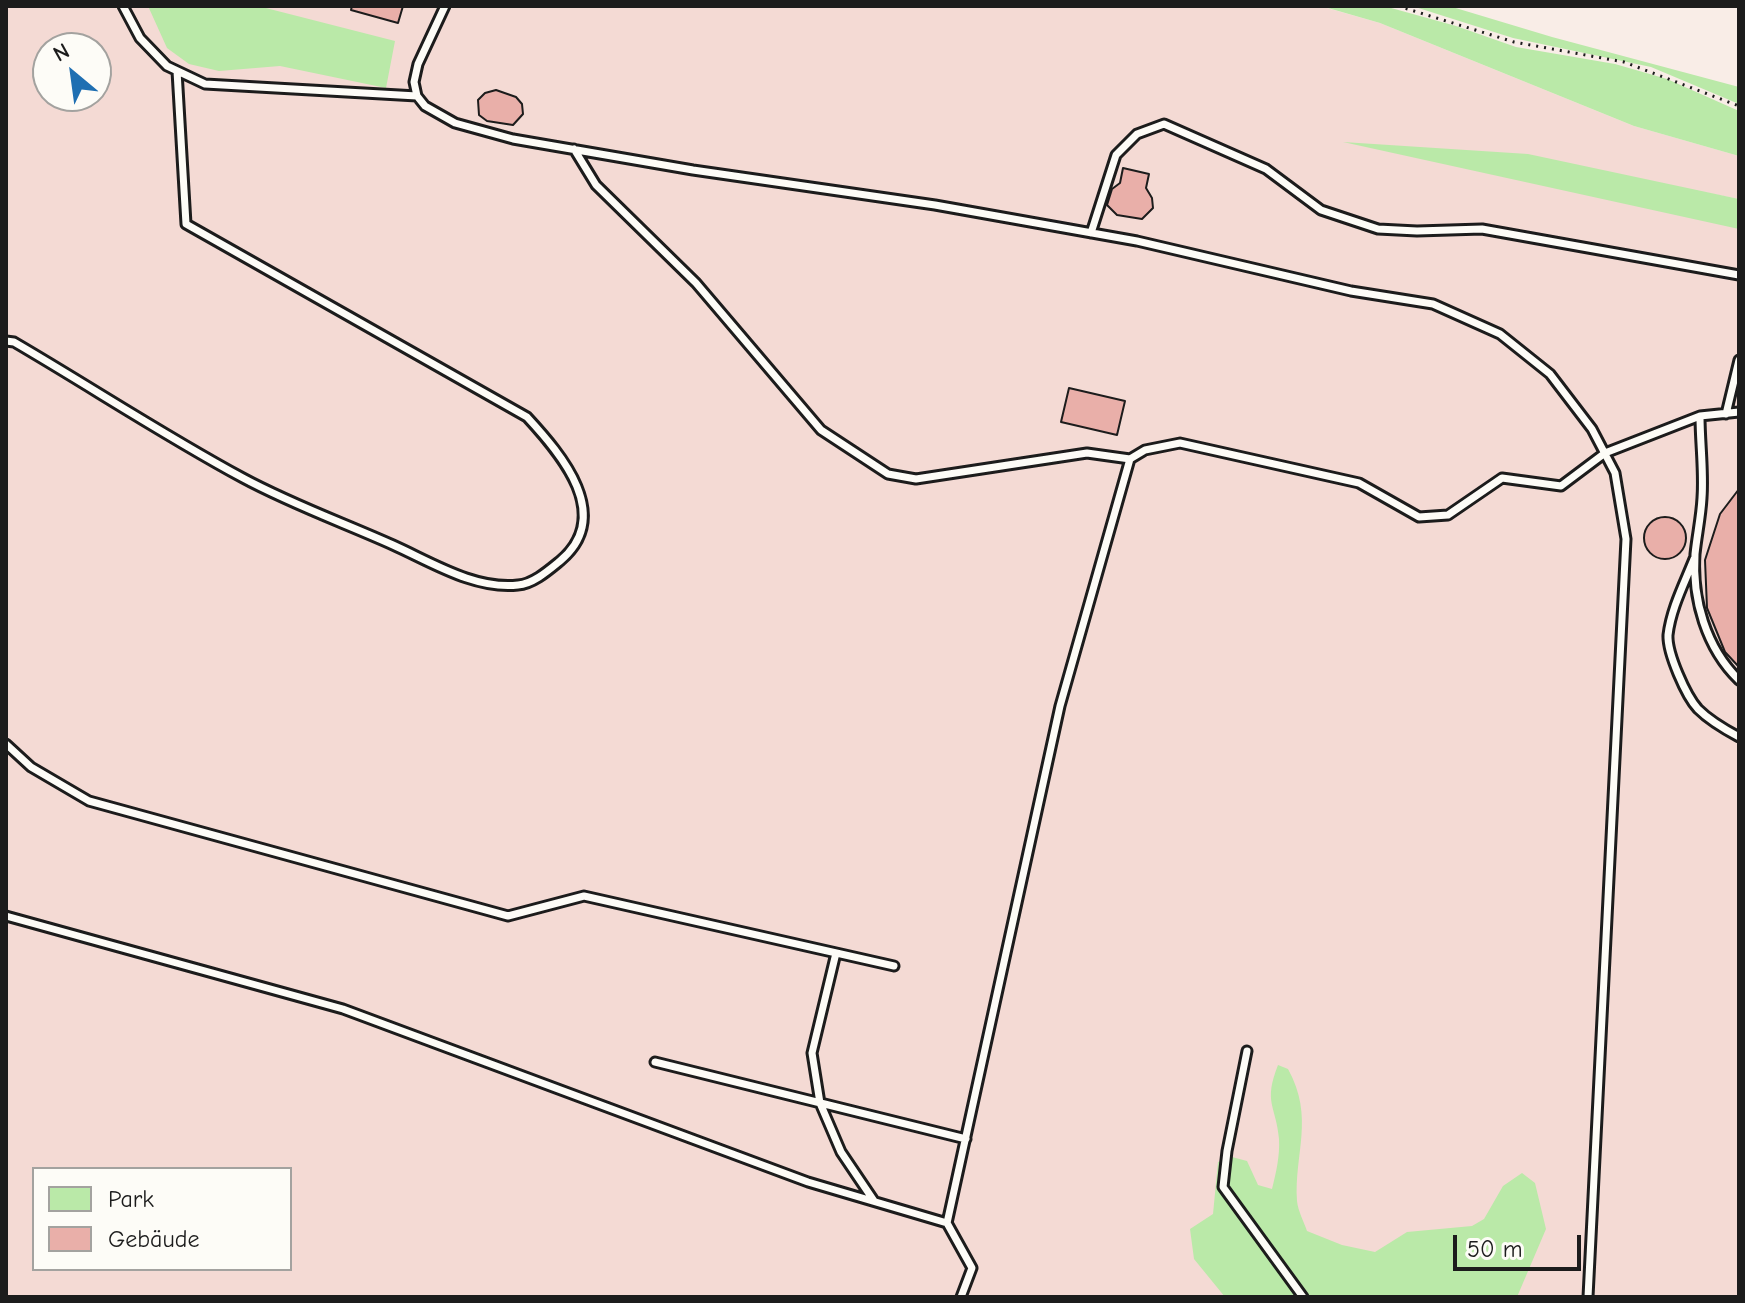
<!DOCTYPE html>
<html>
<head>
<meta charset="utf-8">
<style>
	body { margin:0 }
	#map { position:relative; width:1745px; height:1303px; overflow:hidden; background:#f9ede7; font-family:"Comic Neue",sans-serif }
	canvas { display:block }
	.frame { position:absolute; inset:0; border:8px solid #1c1c1c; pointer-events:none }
	.legend { position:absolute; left:32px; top:1167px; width:260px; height:104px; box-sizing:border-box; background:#fdfcf7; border:2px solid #a3a29f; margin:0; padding:10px 14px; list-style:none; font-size:24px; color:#1c1c1c }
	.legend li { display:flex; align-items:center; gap:16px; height:40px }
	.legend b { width:40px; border:2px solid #a3a29f }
	.north { position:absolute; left:32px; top:32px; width:80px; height:80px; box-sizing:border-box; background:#fdfcf7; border:2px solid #a3a29f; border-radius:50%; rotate:331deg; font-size:22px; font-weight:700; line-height:32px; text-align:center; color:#1c1c1c }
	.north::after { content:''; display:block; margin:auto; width:28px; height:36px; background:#1f6fb2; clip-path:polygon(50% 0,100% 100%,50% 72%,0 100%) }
	.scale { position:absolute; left:1453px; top:1235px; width:128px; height:36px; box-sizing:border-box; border:4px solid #1c1c1c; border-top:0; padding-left:10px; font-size:24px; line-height:28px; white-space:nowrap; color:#1c1c1c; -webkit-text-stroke:6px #fdfcf7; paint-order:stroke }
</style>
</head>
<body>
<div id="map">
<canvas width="1745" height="1303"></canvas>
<div class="frame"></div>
<ul class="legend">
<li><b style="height:22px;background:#bae9a8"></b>Park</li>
<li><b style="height:22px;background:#e9afa9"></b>Gebäude</li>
</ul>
<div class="north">N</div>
<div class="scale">50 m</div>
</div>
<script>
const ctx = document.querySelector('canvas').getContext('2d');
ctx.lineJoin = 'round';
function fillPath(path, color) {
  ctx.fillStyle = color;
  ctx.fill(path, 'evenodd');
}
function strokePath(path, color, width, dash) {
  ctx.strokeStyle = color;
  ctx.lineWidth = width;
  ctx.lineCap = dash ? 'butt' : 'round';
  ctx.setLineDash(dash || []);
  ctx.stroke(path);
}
const built = new Path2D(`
	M6 6H1320L1380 23 1634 126 1739 156V199L1677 187 1739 225V1297H6ZM48 48H96V96H48ZM34 1169H290V1269H34Z`);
const green = new Path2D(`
	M148 6H258L395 41 386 88 280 66 219 71 189 64 167 48Z
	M1321 6H1384L1456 26 1516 47 1615 64 1667 79 1739 111V156L1634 126 1380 23Z
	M1412 6H1449L1552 37 1739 87V104L1651 67 1513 38Z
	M1343 142 1528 154 1739 199V229Z
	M1278 1065 1288 1069C1315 1118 1294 1153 1297 1201 1298 1211 1304 1222 1307 1231L1342 1245 1375 1252 1407 1232 1472 1226 1484 1219 1503 1186 1522 1173 1535 1183 1546 1229 1517 1297H1225L1194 1259 1190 1229 1213 1214 1218 1162 1232 1157 1247 1161 1258 1185 1272 1189C1276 1173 1280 1156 1279 1139 1276 1105 1263 1103 1278 1065Z`);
const building = new Path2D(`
	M352 6H403L398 23 351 10Z
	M496 90 516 97 522 104 523 114 513 125 487 121 479 115 478 100 485 93Z
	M1123 168 1149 174 1146 188 1152 198 1153 208 1142 219 1117 215 1107 205 1112 189 1120 183Z
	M1069 388 1125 401 1117 435 1061 422Z
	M1739 489V667L1725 652 1707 608 1705 560 1720 514Z
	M1644 538a21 21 0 1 1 42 0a21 21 0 1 1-42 0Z`);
const path = new Path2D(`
	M1398 6 1514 42 1624 62 1739 106`);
const lane = new Path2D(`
	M123 6 140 38 167 66 205 84 417 96
	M445 6 418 64 414 82 417 96 425 106 455 123 513 139 693 170 935 205 1137 241 1351 291 1433 304 1500 334 1550 374 1592 429 1615 473 1626 539 1588 1297
	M574 149 596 185 696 283 821 430 888 474 916 479 1087 453 1130 459
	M1091 233 1116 155 1137 134 1164 124 1266 169 1321 210 1378 229 1417 231 1482 229 1739 275
	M6 341 14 342C91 387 165 436 243 478 291 504 344 523 393 545 431 562 475 590 518 585 533 584 549 570 560 561 614 516 562 455 527 417L186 224 177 71
	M1726 414 1739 360
	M1700 416C1700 443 1704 471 1702 498 1701 517 1697 535 1695 554 1692 599 1706 648 1739 680
	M1694 559C1684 584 1671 609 1668 635 1667 653 1686 696 1698 709 1710 721 1724 729 1739 737
	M6 744 31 767 89 801 508 916 584 896 894 966
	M6 916 343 1009 808 1182 947 1223
	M836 953 812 1053 820 1103 841 1152 874 1201
	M1247 1051 1227 1151 1223 1187 1303 1297
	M655 1062 966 1139
	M961 1297 972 1268 947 1223 1060 706 1130 459 1145 450 1180 443 1359 483 1419 517 1448 515 1502 478 1561 486 1605 453 1700 416 1739 412`);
fillPath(built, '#f4dad4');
fillPath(green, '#bae9a8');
fillPath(building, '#e9afa9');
strokePath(building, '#1c1c1c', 2);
strokePath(lane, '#1c1c1c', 13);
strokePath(path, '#1c1c1c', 3, [2, 6]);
strokePath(lane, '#fdfcf7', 7);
</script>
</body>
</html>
